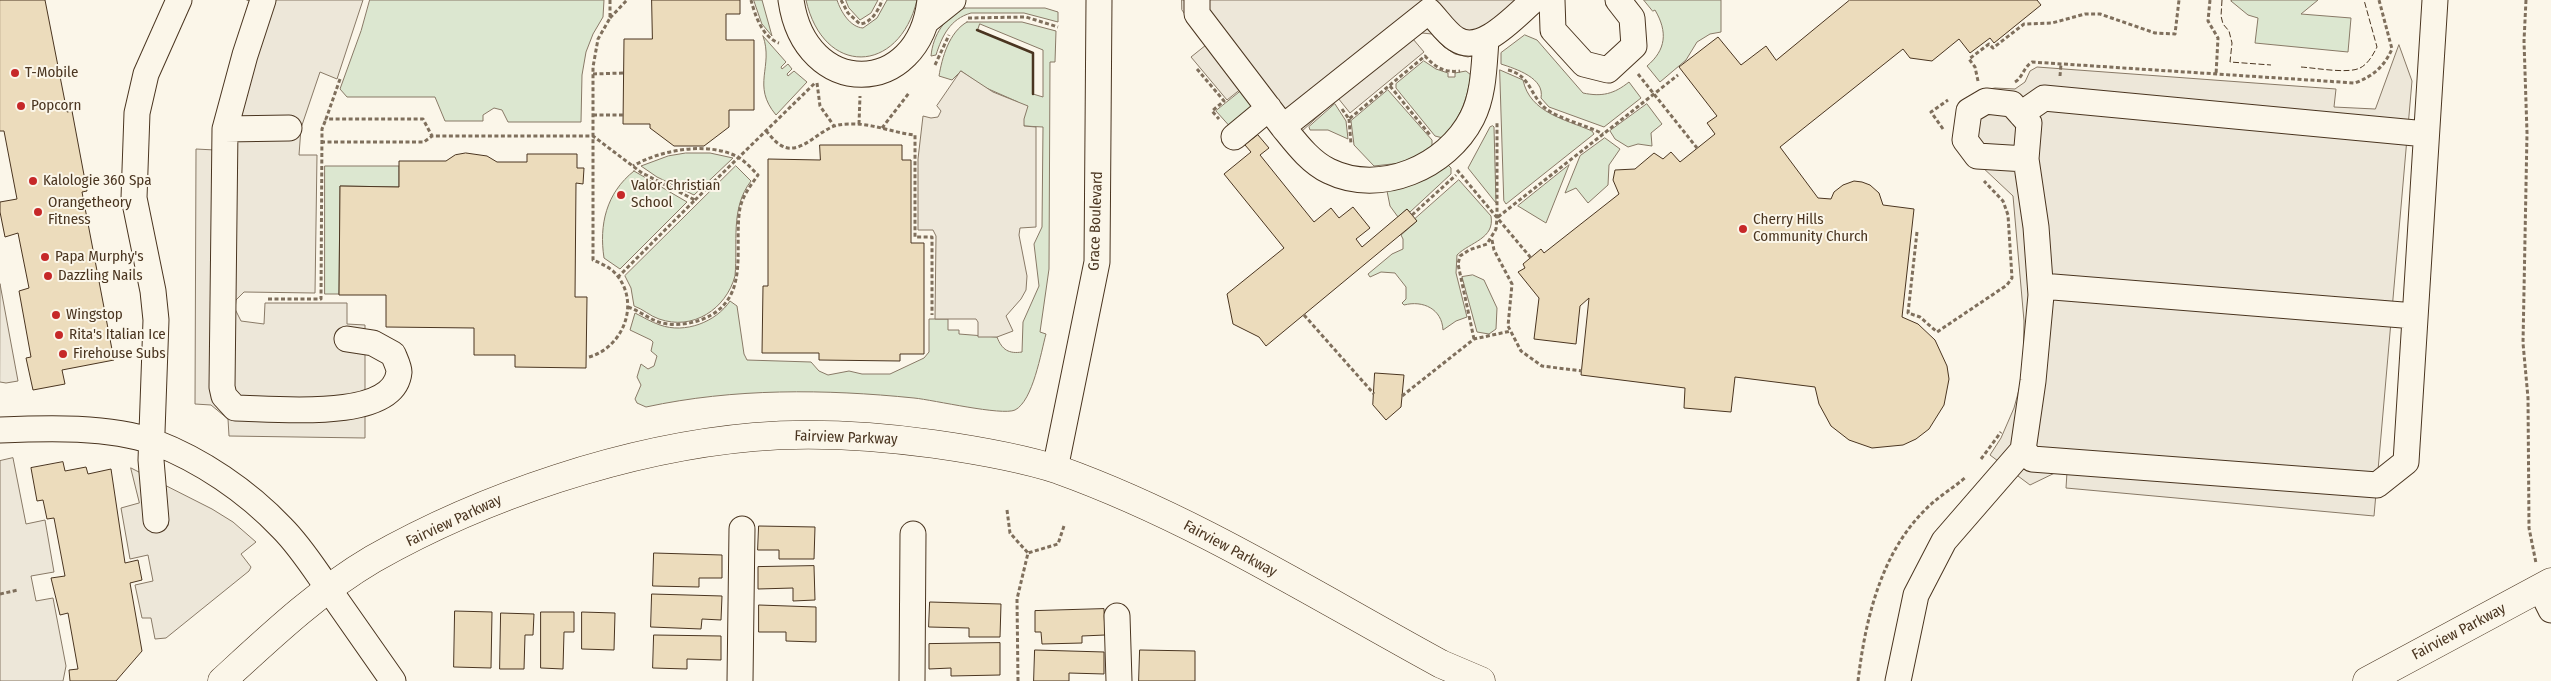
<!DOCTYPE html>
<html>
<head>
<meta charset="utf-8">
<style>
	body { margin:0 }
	canvas { display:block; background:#fbf6e9 }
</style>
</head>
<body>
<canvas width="2551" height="681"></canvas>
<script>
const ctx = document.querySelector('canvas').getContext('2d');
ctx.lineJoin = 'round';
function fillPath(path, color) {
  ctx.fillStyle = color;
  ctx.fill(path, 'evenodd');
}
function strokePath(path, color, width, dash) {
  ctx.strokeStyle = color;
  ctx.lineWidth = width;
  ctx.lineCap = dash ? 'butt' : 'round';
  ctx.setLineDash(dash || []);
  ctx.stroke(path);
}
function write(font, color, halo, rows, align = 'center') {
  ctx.font = font + ' "Fira Sans Condensed",sans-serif';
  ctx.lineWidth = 4;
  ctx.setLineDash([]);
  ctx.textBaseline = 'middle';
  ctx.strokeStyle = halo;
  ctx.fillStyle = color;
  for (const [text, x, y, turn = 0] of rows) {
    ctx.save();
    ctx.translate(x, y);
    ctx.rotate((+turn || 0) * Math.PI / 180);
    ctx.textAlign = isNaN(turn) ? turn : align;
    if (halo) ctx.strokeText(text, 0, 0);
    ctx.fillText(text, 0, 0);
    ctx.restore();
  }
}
const green = new Path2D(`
	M370 0H604L603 17 593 34 586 52 582 75 581 122H508L502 110 494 108 483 115V121H445L435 97H347L340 89 361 31Z
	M754 0H762L772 36 762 24Z
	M806 0H837C841 12 850 27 863 28L877 18 887 0H917C899 75 823 77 806 0Z
	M846 0H878L871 13 860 20 849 8Z
	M1644 0H1721V32L1710 34 1697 42 1686 60 1660 82 1647 66C1666 50 1668 32 1655 10L1653 11Z
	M2233 0H2318L2301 14 2351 18 2348 52 2255 43 2258 18 2248 15 2231 1Z
	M965 8H1045L1058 12V22L1024 13H971C950 19 942 36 936 55L931 56C933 35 945 16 965 8Z
	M967 22H1022L1056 31 1055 62H1050L1049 269 1040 332 1046 334C1041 352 1033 401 1015 410 1002 416 934 400 914 398 825 389 734 388 646 407L637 403 635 399 641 385 637 377 641 364 648 369 654 366 657 356 651 351 653 342 651 340 630 330 635 313C643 317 651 322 660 325 685 334 716 322 730 301L737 306 744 354 747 360 811 362 819 371 828 375 849 371 862 374H890L924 358 929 352V319H948V330H959V334L997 337C1002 350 1009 354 1022 352L1023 322 1039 286 1034 244 1042 227 1043 127 1024 126 1018 102 984 87 961 71 952 80 939 76C942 58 949 32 967 22ZM980 24 1043 50V97L1033 94V53L978 30Z
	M1525 35 1537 40 1583 93C1602 97 1614 94 1629 82L1641 98 1604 127 1549 107 1541 98C1545 78 1516 69 1501 64V53Z
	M763 36 786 62 781 67 782 69 788 64 792 69 787 74 788 76 794 71 807 82 776 115C751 85 774 67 763 36Z
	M1424 61 1436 69 1448 73V77H1455V73L1466 71 1471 75C1467 100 1460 119 1443 138L1435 136 1396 88V84Z
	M1500 70 1523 80C1530 113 1565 119 1592 131L1594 134 1506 204 1504 201Z
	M1388 90 1432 140V148L1401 163 1374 166 1354 145 1351 121Z
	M1241 91 1253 105 1233 130 1216 111Z
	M1335 104 1346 121 1348 139 1328 130H1310L1309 127Z
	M1647 104 1662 124 1651 133 1652 146 1638 144 1628 147 1615 139 1610 131Z
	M1493 126 1494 127 1496 203 1468 168 1490 127Z
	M1605 138 1620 149 1609 165 1608 185 1588 203 1576 188 1565 193 1580 156Z
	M686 153H710L733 158 694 195 657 177 641 166 668 156Z
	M1446 163 1451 168V174L1410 212 1407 209 1398 217 1390 206 1386 186Z
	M1569 165 1546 223 1518 206Z
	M325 166H399V187L340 186 339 294H325Z
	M736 166 751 181C730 208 738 243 735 276 726 309 693 331 659 319 650 316 643 309 634 306L631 288 625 276Z
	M634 171 687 202 620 269 604 258C599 225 606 193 634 171Z
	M1459 180 1491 216C1495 239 1470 242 1457 255L1456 273 1467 317 1456 321 1443 330C1442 309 1423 300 1404 305L1402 303 1406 299V287L1395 273 1381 272 1370 277 1368 274 1392 254 1403 249V239L1401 235 1417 221 1415 219Z
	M1473 275 1484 280 1497 308 1496 329 1489 334 1477 332 1462 277Z`);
const parking = new Path2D(`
	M247 0H363L337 79 320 72 301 128 299 155H317L315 293 244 292 236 300 235 309 241 321 264 324 265 303H347V324L365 325V438L229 436 228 419 211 405 195 404 196 149 215 150 255 3Z
	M1182 0H1551L1491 49 1468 57 1455 54 1444 47 1432 34 1422 33 1413 39 1424 52 1350 113 1338 98 1288 144 1242 88 1227 100 1191 57 1206 45 1182 10Z
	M2399 45 2412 81 2374 516 2066 488 2067 472 2063 469 2030 485 1990 455 2001 438 2014 408 2023 375 2024 321 2013 196 1980 165 1965 102 1978 91 1995 88 2015 89 2025 82 2030 71 2037 67 2336 89 2334 107 2375 109Z
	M961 71 993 92 1028 106 1024 119V126L1036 127V227L1020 228 1019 235 1027 276 1026 290 1021 299 1006 316 1013 331 997 337H978V322L976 319H935L936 236 933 230H918V159L923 116 931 118 938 117 941 111 937 106Z
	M0 284 18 381 6 383 0 382Z
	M13 458 26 524 45 520 54 572 31 576 36 601 53 598 66 666 63 681H0V461Z
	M131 468 212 509 233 522 256 542 241 554 251 567 249 571 166 638 155 639 151 618H142L135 585 153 581 148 555 130 559 121 508 139 503Z`);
const building = new Path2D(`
	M0 0H45L67 112 72 111 87 191 82 192 114 360 62 370 65 384 33 390 26 358 31 357 19 291 29 288 18 233 5 237 0 212V202L17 199 4 131H0Z
	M652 0H740V14H726V40H754V110H729V127L704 146H674L650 128V124H623L624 39H652Z
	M1850 0H2037L2041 5 1994 43 1990 38 1970 53 1959 39 1932 61 1910 58 1903 49 1780 147 1818 198 1831 199 1834 192 1843 185 1854 181 1862 182 1870 185 1879 193 1883 205 1914 209 1902 317 1918 324 1935 340 1947 366 1949 379 1944 405 1929 429 1916 439 1903 445 1872 448 1849 440 1831 426 1819 404 1815 387 1735 377 1731 412 1684 408 1685 388 1581 375 1589 298 1580 306 1576 344 1534 339 1539 298 1518 272 1525 268 1523 264 1541 249 1544 253 1619 194 1613 180 1615 170 1635 169 1654 153 1663 159 1671 152 1680 162 1715 134 1707 123 1717 116 1679 67 1718 37 1741 65 1766 46 1776 60Z
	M1258 135 1269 148 1260 155 1314 222 1331 208 1339 218 1353 207 1370 228 1356 239 1362 247 1407 209 1417 221 1266 346 1259 337 1233 324 1227 294 1284 248 1224 174 1251 152 1245 145Z
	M820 145H902V160H911V243H924V354H900V361L819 360V353H762L763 286H768V159L820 160Z
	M466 153 487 156 497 162H527V154H577V168H584L583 184 576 183 575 297H587L586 368 515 367V355H474V328L386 327V295H339L340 186 399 187V161H446L455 155Z
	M1375 373 1404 375 1401 407 1386 420 1373 405Z
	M63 462 65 471 86 467 88 474 111 469 125 563 138 560 142 580 130 583 142 651 116 681H70L69 670 78 669 68 613 60 615 51 578 65 576 54 518 47 519 43 500 37 501 31 468Z
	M759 526 815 527 814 559H779V550H758Z
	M654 553 722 555V578H699V587L653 586Z
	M814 566 815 600 793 601V588L758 589V567Z
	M652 594 722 596 721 620 702 619 701 629 651 627Z
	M930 602 1001 604 1000 637H969V628L929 627Z
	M759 605 816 607V642L786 641V632H759Z
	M1104 609 1105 635 1082 636V643L1042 644 1041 632H1035V611Z
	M455 611 492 612 491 668 454 667Z
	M541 612H574V632H564L563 669 541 668Z
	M582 612 615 613 614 650 582 649Z
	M501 613 534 614 533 635H525L524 669H500Z
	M654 635 721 636V660L687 659V669L653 668Z
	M1000 643V675L951 676V668L929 669V644Z
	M1035 650 1104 652V674L1069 673V681H1034Z
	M1140 650 1195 651V681H1139Z`);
const path = new Path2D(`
	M751 0C755 15 762 37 779 43
	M841 0 848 13 860 24C871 23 879 10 882 0
	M2210 0 2208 21 2218 38 2216 75
	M2526 0 2524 41 2527 133 2523 343 2528 398 2529 528 2536 563
	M610 18 627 0
	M968 18 1026 17 1058 27
	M935 65 949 35
	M1197 69 1224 101 1212 111 1219 119
	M1508 70C1530 75 1530 95 1545 108 1558 119 1587 125 1603 134
	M593 74 623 73
	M1638 74 1697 148
	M2060 76 2061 64
	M340 79 326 119H423L432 136H593L642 173 695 200 618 277
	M1978 81 1975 67 1969 59 1989 44 1993 48 2024 24 2052 23 2085 14H2100L2155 33 2175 34 2179 0
	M2015 82C2023 77 2023 68 2032 62L2355 83C2373 76 2384 67 2392 49L2379 0
	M817 83 820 106 834 126
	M1390 86 1430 135
	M1342 109 1349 119 1425 56C1435 67 1444 73 1460 71
	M593 115H623
	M1349 119 1351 144
	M859 124 860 96
	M882 128 909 93
	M1943 129 1931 112 1948 100
	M766 131C770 135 774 141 779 144 796 157 814 136 828 129 835 125 842 124 850 124 873 123 893 133 915 135V237H932V315
	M321 142H424L432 136
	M1457 170 1531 258
	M695 200 816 82
	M1412 215 1456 175
	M1498 217 1678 75
	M1917 232 1908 313 1920 317 1937 332 2007 285 2012 278 2008 215 2003 201 1984 181
	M1492 240 1494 250 1512 284 1508 326 1521 351 1542 366 1582 371
	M268 299H321L322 129 326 119
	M628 307C640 311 650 320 662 323 676 326 690 324 703 319 752 299 733 248 740 208 743 195 751 185 758 175 752 169 745 161 738 157 708 141 660 150 633 166
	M1304 315 1374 394
	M1474 339 1458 264 1460 256 1469 250 1487 244 1496 229 1497 218V123
	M589 357C625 347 642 299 613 271 607 266 600 263 593 260V67L598 39 610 18V0
	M1402 396 1474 339 1511 331
	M1981 459 2001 432
	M1007 510 1010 533 1028 553
	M0 594 18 590
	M1018 681 1017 599 1028 553 1058 544 1064 526
	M1858 681C1865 622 1880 555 1924 511 1936 498 1952 489 1966 477`);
const minor = new Path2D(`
	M263 0 245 55 225 129 222 387 224 396 235 408C270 408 394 423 399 372 399 367 395 359 393 354L373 343 347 339
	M791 0C805 99 919 99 930 0
	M1197 0V14L1283 127 1429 11C1437 19 1446 33 1456 39 1481 56 1516 15 1534 0
	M1552 0 1553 30 1584 64 1608 70 1634 46 1632 18 1618 0
	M928 20 953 0
	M2021 114 2044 98 2426 134
	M1283 127C1296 143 1310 162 1329 171 1380 196 1447 167 1472 118 1484 95 1484 65 1486 40
	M225 129 289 128
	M1234 137 1269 108
	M2041 286 2415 316
	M0 430C47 428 109 426 154 442 201 460 247 491 282 528 301 547 315 570 330 591 351 621 372 651 393 681
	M2023 450 2032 459 2377 485 2406 462 2435 0
	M1055 469 1097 262 1099 0
	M156 520 151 460 156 320 153 291 134 198 137 113 146 74 179 0
	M2540 588 2551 610
	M1117 616 1119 681
	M740 681 742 529
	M912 681 913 534
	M1898 681 1916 595 1944 541 2023 450 2033 381 2041 295 2036 227 2026 159 2029 123 2012 104 1986 101 1969 111 1965 140 1977 156 2026 159`);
const major = new Path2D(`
	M222 681C270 637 317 592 373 559 484 496 627 448 754 437 814 432 875 436 934 444 976 450 1019 457 1059 470 1193 518 1316 596 1441 664L1481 681
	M2367 681 2551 582`);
const fence = new Path2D(`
	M2222 0 2221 16 2223 24 2229 31 2232 43 2230 62 2271 65
	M2301 67C2316 68 2348 74 2360 68 2368 64 2373 55 2377 47L2364 0`);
const wall = new Path2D(`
	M977 30 1033 53V94`);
const markers = [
	[15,73,5,"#c62828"],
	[21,106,5,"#c62828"],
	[33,181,5,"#c62828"],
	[621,195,5,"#c62828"],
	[38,212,5,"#c62828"],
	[1743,229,5,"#c62828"],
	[45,257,5,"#c62828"],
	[48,276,5,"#c62828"],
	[56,315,5,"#c62828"],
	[59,335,5,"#c62828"],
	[63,354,5,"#c62828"]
];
const poiNames = [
	["T-Mobile",25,73],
	["Popcorn",31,106],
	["Kalologie 360 Spa",43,181],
	["Valor Christian",631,186],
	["School",631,203],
	["Orangetheory",48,203],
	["Fitness",48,220],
	["Cherry Hills",1753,220],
	["Community Church",1753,237],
	["Papa Murphy's",55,257],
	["Dazzling Nails",58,276],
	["Wingstop",66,315],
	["Rita's Italian Ice",69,335],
	["Firehouse Subs",73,354]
];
const streetNames = [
	["Grace Boulevard",1096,221,-88],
	["Fairview Parkway",846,438,2],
	["Fairview Parkway",454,521,-25],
	["Fairview Parkway",1230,549,28],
	["Fairview Parkway",2459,632,-28]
];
fillPath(green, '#dce7d0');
strokePath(green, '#887966', 1);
fillPath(parking, '#ede7d9');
strokePath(parking, '#887966', 1);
fillPath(building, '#ecdcbc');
strokePath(building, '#4a3520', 1);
strokePath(minor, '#4a3520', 27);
strokePath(major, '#4a3520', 29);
strokePath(path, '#7f6f5c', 3, [4, 2.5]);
strokePath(minor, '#fbf6e9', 25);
strokePath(major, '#fbf6e9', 28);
strokePath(fence, '#4a3520', 1, [6, 2.5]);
strokePath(wall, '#4a3520', 2.5);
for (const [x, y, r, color] of markers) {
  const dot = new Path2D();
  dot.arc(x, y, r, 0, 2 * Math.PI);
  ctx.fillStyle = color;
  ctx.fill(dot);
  strokePath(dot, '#fbf6e9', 2);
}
write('15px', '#4a3520', '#fbf6e9', poiNames, 'left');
write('15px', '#4a3520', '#fbf6e9', streetNames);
</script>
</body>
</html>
